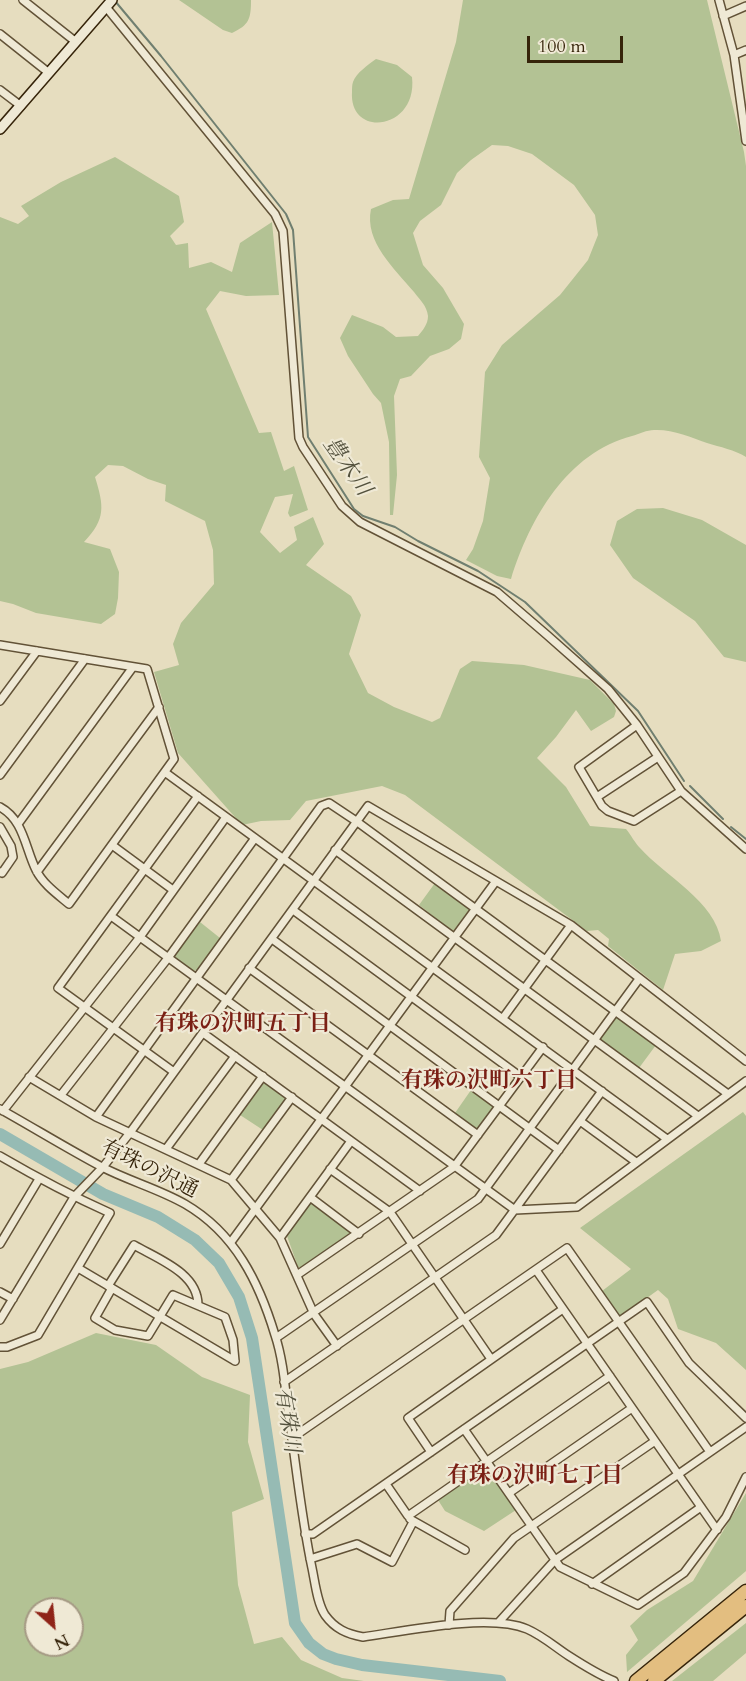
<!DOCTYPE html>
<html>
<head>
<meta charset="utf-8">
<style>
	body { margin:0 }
	#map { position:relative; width:746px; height:1681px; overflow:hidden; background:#e6ddbf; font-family:Cardo,serif }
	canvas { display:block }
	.north { position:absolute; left:24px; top:1597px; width:60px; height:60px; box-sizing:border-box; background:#efe9d5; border:2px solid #a59a84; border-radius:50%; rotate:153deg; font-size:16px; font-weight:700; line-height:24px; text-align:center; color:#36240a }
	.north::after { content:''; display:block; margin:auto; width:21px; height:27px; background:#8f2418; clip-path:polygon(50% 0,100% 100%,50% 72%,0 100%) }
	.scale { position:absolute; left:527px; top:36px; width:96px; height:27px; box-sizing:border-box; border:3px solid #36240a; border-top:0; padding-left:8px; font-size:18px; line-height:21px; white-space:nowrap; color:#36240a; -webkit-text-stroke:4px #efe9d5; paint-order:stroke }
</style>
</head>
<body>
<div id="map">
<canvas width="746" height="1681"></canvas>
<div class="north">N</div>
<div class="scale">100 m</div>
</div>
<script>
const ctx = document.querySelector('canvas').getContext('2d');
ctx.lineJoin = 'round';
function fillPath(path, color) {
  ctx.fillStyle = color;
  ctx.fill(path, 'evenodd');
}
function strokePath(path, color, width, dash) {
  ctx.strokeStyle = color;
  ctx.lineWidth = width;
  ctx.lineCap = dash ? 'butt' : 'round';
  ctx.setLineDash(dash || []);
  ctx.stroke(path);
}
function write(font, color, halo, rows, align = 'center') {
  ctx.font = font + ' Cardo,"Noto Serif JP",serif';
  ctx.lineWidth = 4.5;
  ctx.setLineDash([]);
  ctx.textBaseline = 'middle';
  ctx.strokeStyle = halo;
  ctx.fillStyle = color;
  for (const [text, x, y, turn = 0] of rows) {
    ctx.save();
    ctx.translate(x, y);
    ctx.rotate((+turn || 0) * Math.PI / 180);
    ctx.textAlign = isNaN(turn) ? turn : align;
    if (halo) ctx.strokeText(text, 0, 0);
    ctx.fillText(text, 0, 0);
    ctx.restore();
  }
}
const green = new Path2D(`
	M179 0H251C251 19 249 25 232 33L223 30Z
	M463 0H707L744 152 746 166V457C735 450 720 447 707 443 691 437 672 429 654 430 647 430 639 434 632 436 567 453 530 518 511 579L497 576 466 560 473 549 483 521 490 478 479 457 485 372 502 345 560 295 588 260 598 235 595 215 574 185 532 154 508 146 492 145 471 160 457 173 441 205 420 221 413 233 423 265 443 288 464 324 461 339 449 349 430 356 411 376 400 379 394 396 397 475 393 515H390L389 442 381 403 373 394 348 356 340 338 352 315 383 327 396 337 418 336C423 330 428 324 428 316 427 306 420 300 414 292 395 269 364 242 371 209L393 200 409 199 456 42Z
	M376 59 397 65 412 77C418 130 349 139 352 92 352 88 352 85 353 82 356 73 368 65 376 59Z
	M115 157 179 196 184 222 170 236 176 245 188 243 189 268 211 262 232 272 240 243 272 222 279 295 246 296 220 291 206 309 259 433 271 432 284 471 294 466 308 510 290 517 288 513 293 494 275 497 260 532 280 553 297 540 294 527 313 517 324 544 306 565 351 596 361 615 349 654 368 693 394 707 432 722 440 718 460 669 472 661 524 665 590 680 614 704 616 711 614 717 591 731 576 710 556 737 537 758 566 787 590 826 626 829C631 835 635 843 640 848 664 875 716 902 721 941L701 951 675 954 663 990 608 946 609 939 598 930 587 931 405 795 382 786 306 801 290 820 261 821 242 825 178 753 154 672 179 665 173 644 181 623 214 584 213 550 205 521 165 501 166 485 148 479 123 466 108 465 95 477C104 506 106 519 84 542L110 549 119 572 118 598 115 614 101 624 36 613 13 604 0 601V217L18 224 29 216 21 206 61 182Z
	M663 508 702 520 746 545V662L724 657 695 621 633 578 610 545 617 521 637 509Z
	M435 883 468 908 469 910 454 930 452 931 419 905Z
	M200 922 220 938 197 970 193 971 175 958V955Z
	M616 1016 656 1045 639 1068 599 1038Z
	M266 1083 285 1097 286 1100 263 1130 240 1115 263 1084Z
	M471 1090 494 1106 495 1108 480 1128 477 1129 455 1113Z
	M743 1112 746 1116V1370L716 1343 678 1329 668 1299 658 1290 623 1315 618 1316 602 1291 631 1269 580 1228Z
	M312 1201 352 1231V1234L301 1267H298L287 1236Z
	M96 1333 156 1345 202 1377 250 1395 248 1442 264 1499 232 1512 238 1585 254 1644 282 1637 301 1660 342 1678 364 1681H0V1369L28 1362ZM36 1609H72V1645H36Z
	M480 1469H487L516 1510 484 1531 445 1511 438 1500Z
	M746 1493V1571L627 1672 626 1655 638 1640 630 1626 647 1610 693 1581Z
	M746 1623V1653L713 1681H672Z`);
const stream = new Path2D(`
	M115 1 161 56 286 214 293 230 308 437 354 509 363 516 395 527 418 541 478 571 525 602 638 711 684 781
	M690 786 723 819
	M731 827 746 839`);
const river = new Path2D(`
	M0 1134 103 1194 158 1217 195 1240 219 1263 239 1297 252 1338 295 1623 309 1643 323 1654 336 1659 362 1665 500 1681`);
const street = new Path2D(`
	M23 0 76 42
	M719 0 734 55 746 141
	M106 7 275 214 283 231 299 438 303 447 342 506 360 522 497 592 547 635 608 689 637 725 681 791 746 849
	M723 16 746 6
	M0 34 49 73
	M734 55 746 50
	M0 90 21 106
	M0 645 147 669 174 759 69 904C57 894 43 884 36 870 25 848 24 820 0 807
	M0 701 37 651
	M637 725 579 767 602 806 608 811 634 821 681 791
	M166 773 667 1139
	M0 775 85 659
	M597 797 658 757
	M18 824 133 667
	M0 827 11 846 13 857 2 873 0 872
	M112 845 173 890
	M335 850 698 1116
	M37 872 159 707
	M293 910 521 1077
	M111 916 515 1210 577 1207 746 1081
	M272 939 559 1150
	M249 968 478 1135
	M503 1018 571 925
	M203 1033 420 1191
	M174 1072 58 988 198 796
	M29 1077 96 1117 231 1180 280 1238 314 1314 337 1346
	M61 1095 168 958 255 838
	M0 1109C34 1128 68 1149 102 1167 129 1181 159 1189 185 1204 235 1233 259 1282 275 1335 283 1359 285 1386 288 1411 296 1463 301 1516 312 1568 315 1582 317 1603 325 1615 335 1629 347 1634 363 1637 405 1631 489 1613 527 1629 543 1636 555 1647 569 1656 583 1665 599 1675 614 1681
	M3 1111 140 937 226 817
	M96 1117 321 806 329 803 356 821 728 1094
	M580 1121 636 1162
	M166 1149 235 1056
	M0 1156C36 1177 72 1196 110 1213L38 1335 7 1347H0
	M199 1164 263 1076
	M330 1169 390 1212 491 1359
	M231 1180 292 1097
	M310 1197 359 1234
	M280 1238 351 1141
	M231 1242 496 881
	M0 1244 39 1179
	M78 1268 235 1361
	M536 1270 717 1530
	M297 1275 454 1167 543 1047
	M108 1286 134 1245C158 1259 198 1273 198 1305
	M112 1288 95 1318 115 1330 148 1336 173 1295 225 1317 233 1340 235 1361
	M0 1292 13 1299
	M0 1320 74 1197 103 1167 129 1134 368 806 571 925 746 1061
	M276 1338 478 1199 639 979
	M284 1382 496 1235 602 1091
	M464 1429 560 1567 638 1605 684 1573 726 1517 746 1477
	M292 1438 567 1248 710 1452
	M431 1452 408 1418 563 1309
	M386 1484 408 1516 610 1376
	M509 1493 632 1408
	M410 1519 465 1550
	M305 1534H313L647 1302 689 1363 746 1418
	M310 1559 357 1544 392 1562 413 1522
	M592 1584 701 1507
	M498 1623 555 1560 746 1427
	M449 1625 450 1611 514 1538 655 1441`);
const secondary = new Path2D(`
	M0 129 112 0`);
const highway = new Path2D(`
	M636 1681 746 1591
	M654 1681 746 1606`);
const streetNames = [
	["有珠の沢通",149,1170,26]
];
const waterNames = [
	["豊木川",346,467,55],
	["有珠川",286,1420,81]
];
const neighbourhoodNames = [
	["有珠の沢町五丁目",243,1025],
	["有珠の沢町六丁目",489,1082],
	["有珠の沢町七丁目",535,1477]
];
fillPath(green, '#b3c294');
strokePath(stream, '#707f70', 2);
strokePath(river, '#96bbb4', 12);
strokePath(street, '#625237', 10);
strokePath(secondary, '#36240a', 12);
strokePath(highway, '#36240a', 15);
strokePath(street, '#efe9d5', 7);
strokePath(secondary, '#efe9d5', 9);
strokePath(highway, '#e3be80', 12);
write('21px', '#36240a', '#efe9d5', streetNames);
write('italic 22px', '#53513d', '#efe9d5', waterNames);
write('bold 22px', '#7a1f14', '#efe9d5', neighbourhoodNames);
</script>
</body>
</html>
